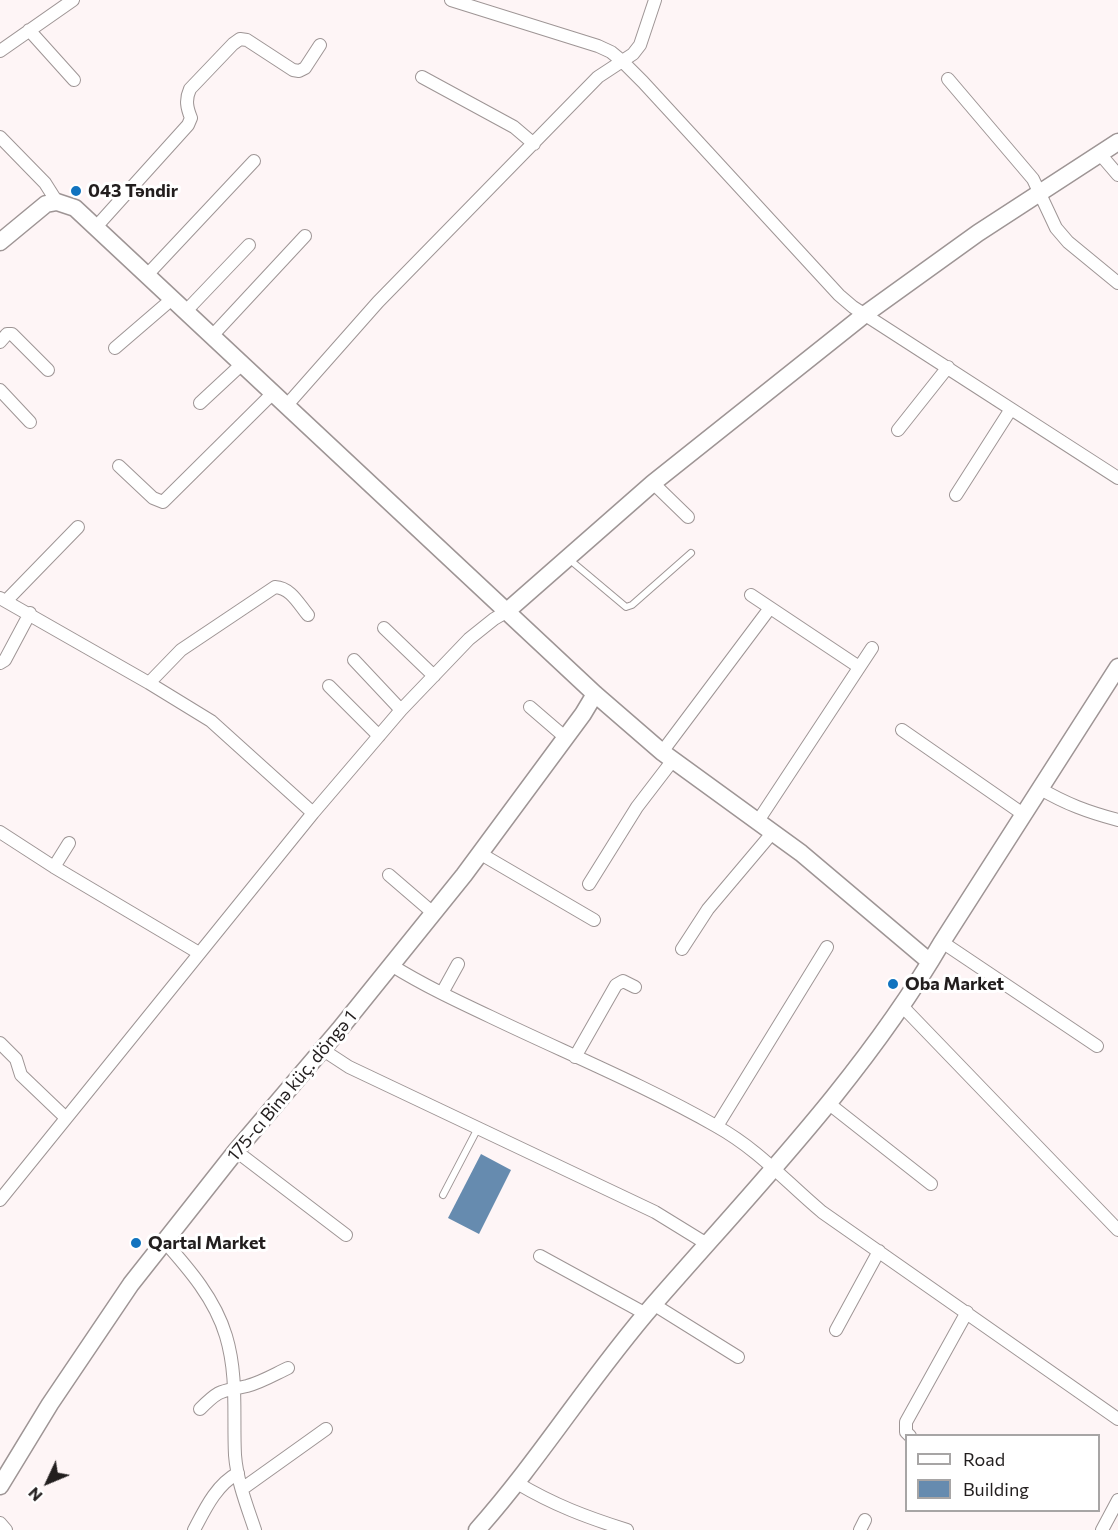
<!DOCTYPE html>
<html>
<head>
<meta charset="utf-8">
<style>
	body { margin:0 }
	#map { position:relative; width:1118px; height:1530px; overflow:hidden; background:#fef5f6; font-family:Commissioner,sans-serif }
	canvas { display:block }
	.legend { position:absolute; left:905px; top:1434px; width:195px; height:78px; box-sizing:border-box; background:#fff; border:2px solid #a7a5a5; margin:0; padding:8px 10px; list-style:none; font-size:18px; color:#221e1e }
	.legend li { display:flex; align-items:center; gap:12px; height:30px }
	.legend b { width:30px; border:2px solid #a7a5a5 }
	.north { position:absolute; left:18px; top:1452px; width:60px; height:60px; -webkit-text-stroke:4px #fff; paint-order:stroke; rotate:226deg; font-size:16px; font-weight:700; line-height:24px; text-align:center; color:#221e1e }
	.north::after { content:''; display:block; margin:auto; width:21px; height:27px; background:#221e1e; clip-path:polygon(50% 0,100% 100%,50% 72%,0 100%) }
</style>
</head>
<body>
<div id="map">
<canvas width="1118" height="1530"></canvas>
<ul class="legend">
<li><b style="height:8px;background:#fff"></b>Road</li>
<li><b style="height:16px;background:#668baf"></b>Building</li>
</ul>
<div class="north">N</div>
</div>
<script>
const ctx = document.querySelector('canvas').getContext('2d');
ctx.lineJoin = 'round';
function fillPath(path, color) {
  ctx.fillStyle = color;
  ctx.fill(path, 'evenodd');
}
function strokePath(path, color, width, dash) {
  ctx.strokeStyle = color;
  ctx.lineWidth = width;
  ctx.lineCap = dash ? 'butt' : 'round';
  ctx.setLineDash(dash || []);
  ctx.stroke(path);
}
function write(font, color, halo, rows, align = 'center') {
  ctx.font = font + ' Commissioner,sans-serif';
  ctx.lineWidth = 6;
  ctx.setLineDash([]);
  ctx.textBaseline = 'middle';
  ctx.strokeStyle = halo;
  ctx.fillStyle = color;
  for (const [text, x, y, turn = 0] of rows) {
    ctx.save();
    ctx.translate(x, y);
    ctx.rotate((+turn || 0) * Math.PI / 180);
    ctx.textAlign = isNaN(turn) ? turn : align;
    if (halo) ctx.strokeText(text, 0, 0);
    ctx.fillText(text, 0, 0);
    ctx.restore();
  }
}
const building = new Path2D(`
	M481 1154 511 1170 479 1234 448 1218Z`);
const lane = new Path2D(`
	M570 560 626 607 632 605 691 553
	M443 1195 478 1128`);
const street = new Path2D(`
	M451 0 598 46 611 52 622 61 643 82 839 295 853 307 1118 478
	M29 30 74 80
	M0 51 73 0
	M422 77 514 127 534 144
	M948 79 1033 179 1056 228 1068 242 1118 283
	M0 137 45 183 57 202
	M1100 154 1118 175
	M96 227 188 125 191 118C187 108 185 100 190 89L233 44 240 39 247 40 293 70 299 71 305 68 320 45
	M147 275 254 161
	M186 311 249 245
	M212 336 305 236
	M0 342 7 334H12L48 370
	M115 348 172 299
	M0 390 30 422
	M200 403 242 364
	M287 405 378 302 598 77 633 54 640 45 655 0
	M898 430 948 367
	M119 466 153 498 163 502 273 393
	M653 483 688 517
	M956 495 1011 409
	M751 595 859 667
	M0 598 149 683 211 721 313 813
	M6 601 78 527
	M384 628 434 676
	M354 660 401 710
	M0 663 5 660 30 613
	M149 683 181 650 275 587C291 588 298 603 308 615
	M329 686 379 736
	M530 707 566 738
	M902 730 1023 814
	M662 752 770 608
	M1039 788C1066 804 1088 812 1118 820
	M758 821 872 648
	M0 832 54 867 199 953
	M481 854 594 920
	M54 867 69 843
	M389 875 432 912
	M589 884 637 807 673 760
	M942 942 1097 1046
	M682 949 708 909 773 832
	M391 965C423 985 457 1001 491 1017 566 1053 644 1085 716 1126 759 1150 785 1181 822 1212L1118 1419
	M442 993 458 964
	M902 1006 1118 1230
	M0 1043 16 1059 21 1075 66 1118
	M323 1050 349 1067 655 1212 707 1244
	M575 1057 616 985 623 981 635 987
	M828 1103 931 1184
	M717 1126 827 947
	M236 1151 346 1235
	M0 1200 313 813 401 710 469 639 494 619 506 612
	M164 1241C189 1269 215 1299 226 1336 238 1376 233 1415 235 1455 237 1481 247 1506 255 1530
	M540 1256 646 1314
	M653 1304 738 1357
	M836 1330 879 1251
	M200 1409C221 1388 221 1392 247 1386 262 1382 275 1374 288 1368
	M910 1436 906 1432V1422L967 1312
	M517 1483C554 1505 586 1517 627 1530
	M242 1489 326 1429
	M0 1523 6 1530
	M194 1530C205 1509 216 1485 238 1473
	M860 1530 865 1520
	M1102 1530 1118 1500`);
const secondary = new Path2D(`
	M0 242 46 204 57 202 75 208 595 694 662 752 801 853 930 962
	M506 612 653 483 864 315 978 233 1118 142
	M0 1486 50 1404 131 1284 236 1151 339 1030 464 875 583 714 595 694
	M477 1530C541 1458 591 1376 654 1304 755 1188 864 1076 942 942L1118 667`);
const markers = [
	[76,191,6,"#1173bf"],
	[893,984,6,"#1173bf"],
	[136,1243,6,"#1173bf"]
];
const poiNames = [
	["043 Təndir",88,191],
	["Oba Market",905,984],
	["Qartal Market",148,1243]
];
const streetNames = [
	["175-cı Binə küç. döngə 1",292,1086,-50]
];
fillPath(building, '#668baf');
strokePath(lane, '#9e9595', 8);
strokePath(street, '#9e9595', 14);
strokePath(secondary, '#9e9595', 19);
strokePath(lane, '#fff', 6);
strokePath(street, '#fff', 12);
strokePath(secondary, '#fff', 16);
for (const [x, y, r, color] of markers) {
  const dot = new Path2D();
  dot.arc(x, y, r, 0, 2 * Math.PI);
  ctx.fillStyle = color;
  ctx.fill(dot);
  strokePath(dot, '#fff', 2);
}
write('bold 18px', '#221e1e', '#fff', poiNames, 'left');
write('18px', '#221e1e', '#fff', streetNames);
</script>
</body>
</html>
